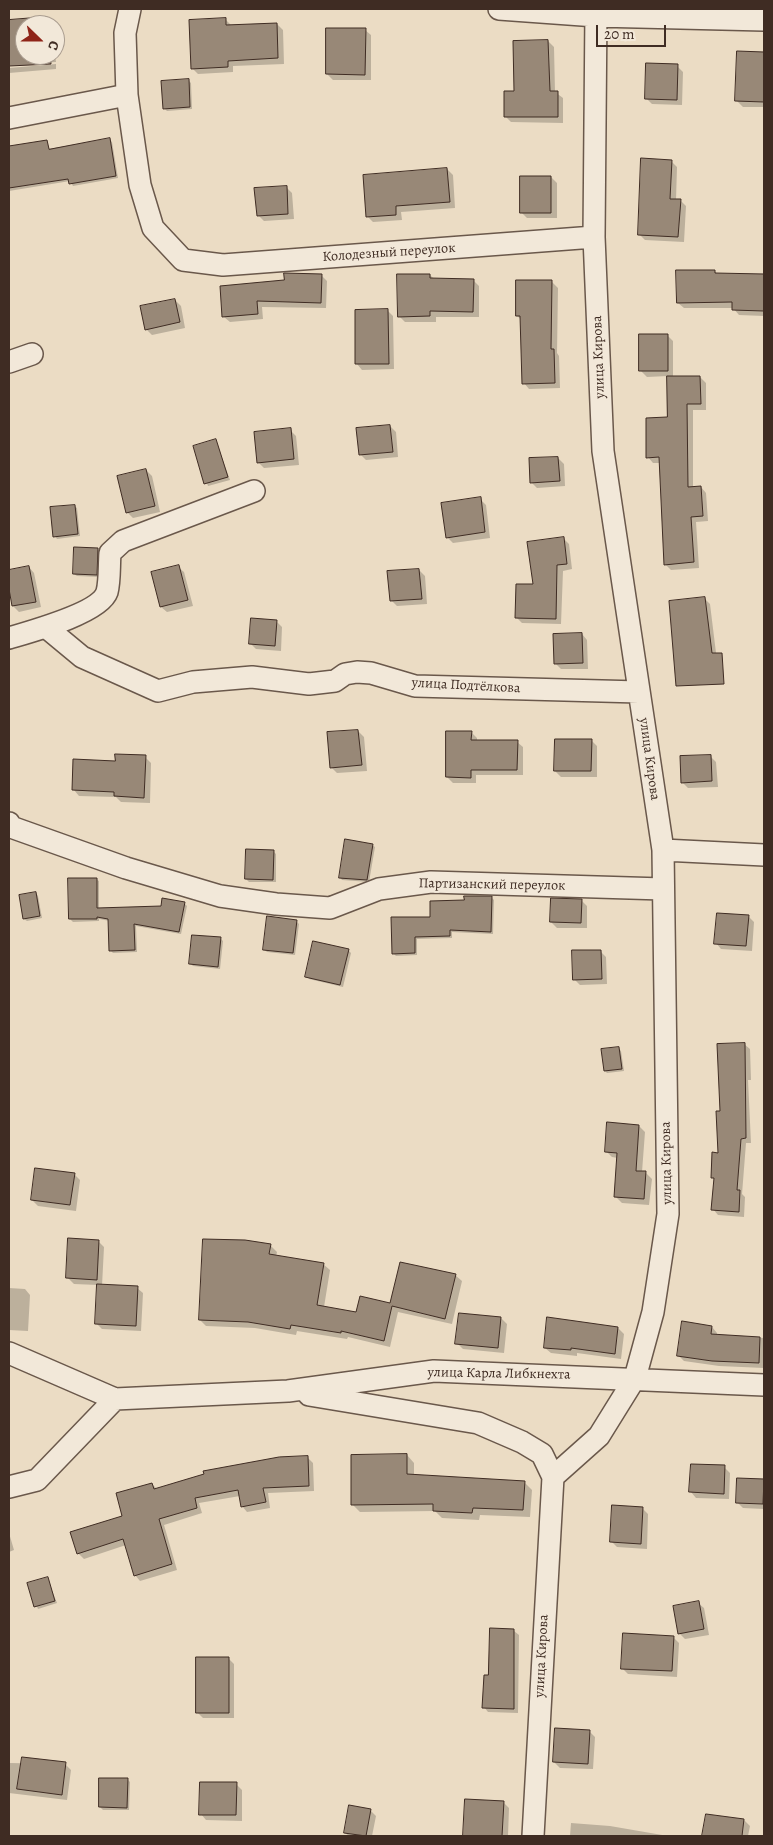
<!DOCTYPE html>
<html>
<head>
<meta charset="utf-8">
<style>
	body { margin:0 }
	#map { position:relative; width:773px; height:1845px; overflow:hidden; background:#ebdcc4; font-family:Alegreya,serif }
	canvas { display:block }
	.frame { position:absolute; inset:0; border:10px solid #3f2c23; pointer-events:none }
	.north { position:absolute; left:15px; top:15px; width:50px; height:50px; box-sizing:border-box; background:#f2e8d9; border:1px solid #aa9d90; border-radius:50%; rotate:112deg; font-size:14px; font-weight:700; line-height:20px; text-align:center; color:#3f2c23 }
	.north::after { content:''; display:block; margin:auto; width:18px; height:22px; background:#8f2418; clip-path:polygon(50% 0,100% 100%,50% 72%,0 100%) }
	.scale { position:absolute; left:596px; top:25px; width:70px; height:22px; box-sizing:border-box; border:2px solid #3f2c23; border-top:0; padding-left:6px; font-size:15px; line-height:18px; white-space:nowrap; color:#3f2c23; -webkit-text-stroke:4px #f2e8d9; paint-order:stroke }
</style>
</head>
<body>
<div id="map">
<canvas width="773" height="1845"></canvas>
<div class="frame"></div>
<div class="north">С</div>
<div class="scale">20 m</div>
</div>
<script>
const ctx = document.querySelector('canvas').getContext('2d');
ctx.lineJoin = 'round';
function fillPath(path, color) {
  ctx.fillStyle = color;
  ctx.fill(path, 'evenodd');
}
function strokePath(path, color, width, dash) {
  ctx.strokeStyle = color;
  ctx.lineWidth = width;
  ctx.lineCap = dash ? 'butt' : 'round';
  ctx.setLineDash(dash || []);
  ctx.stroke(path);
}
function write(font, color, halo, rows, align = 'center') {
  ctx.font = font + ' Alegreya,serif';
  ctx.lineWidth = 4;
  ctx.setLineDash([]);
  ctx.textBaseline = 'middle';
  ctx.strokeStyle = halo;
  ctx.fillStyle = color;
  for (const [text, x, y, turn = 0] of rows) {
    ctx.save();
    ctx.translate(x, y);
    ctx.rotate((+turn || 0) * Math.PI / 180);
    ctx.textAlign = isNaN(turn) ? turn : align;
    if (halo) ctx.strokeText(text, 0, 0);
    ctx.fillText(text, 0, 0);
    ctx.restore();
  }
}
const shadow = new Path2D(`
	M47 18 53 25H25V55H55L56 62 9 65V26Z
	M225 19 231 25 277 24 283 30 284 64 233 66V72L198 74 192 68Z
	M365 30 371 35V80H333L327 74Z
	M548 41 554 47 555 92 563 98V123L511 122 506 117 516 92Z
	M738 53 764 54V107H743L737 101Z
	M56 64V69L9 73V68Z
	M677 66 683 72 682 105 652 104 646 98Z
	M188 80 191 83 192 109 167 111 164 108Z
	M109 139 112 142 118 178 73 186 70 181 9 191V147L47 142 50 150Z
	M671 161 677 167 676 200H680L686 206 684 242 645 240 639 234Z
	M447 169 453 175 455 208 401 212 402 220 373 222 368 217Z
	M551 177 557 183V218H527L521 212Z
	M286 187 292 193 294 219 264 221 258 215Z
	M714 271 718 274 764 276V316L739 315 733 308H684L678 303Z
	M321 275 327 281 326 308 262 307 263 319 230 322 224 317 285 281Z
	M430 275 434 279 473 280 479 286V317H436V322H405L399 316Z
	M552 282 558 288 557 353 559 356 560 388 529 389 524 383 522 320 517 316Z
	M175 300 181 306 185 328 152 335 146 329Z
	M387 310 393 316 394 369 362 370 357 364Z
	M667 335 673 341V378L700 377 706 383V410H693V488L701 487 706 493 708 521 696 522 699 568 671 570 665 564 660 463H653L648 457 669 419 668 376 647 377 641 371Z
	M390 426 396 432 398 457 366 460 360 454Z
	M290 430 296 436 299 465 264 468 258 462Z
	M216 441 230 480 208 486 194 447Z
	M558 458 564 464 565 486 537 488 531 482Z
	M146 470 152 476 160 512 133 518 127 512Z
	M480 499 486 505 490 538 453 543 447 537Z
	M74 506 77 508 80 536 57 539 55 536Z
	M563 538 569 544 572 569 563 571 561 624 522 623 516 617Z
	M97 549 100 552 99 577 77 576 74 574Z
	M29 567 34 573 41 607 19 612 13 606 12 598H9V571Z
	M178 567 184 572 193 606 167 612 161 607Z
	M419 570 425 576 427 604 397 606 391 600Z
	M704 598 710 604 717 661 682 660Z
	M276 621 282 627 281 651 256 649 250 643Z
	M582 634 587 640 588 669H561L555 663Z
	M358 731 364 737 367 771 337 773 331 767Z
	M471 732 477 738V741L517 742 523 747V775H476V783H453L447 777Z
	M591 740 597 746V777H561L555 771Z
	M710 756 716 762 718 787 688 788 682 782Z
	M145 757 151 763 150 803 121 802 116 797 79 796 74 790 116 762Z
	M372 845 375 847 369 882 342 880 340 877Z
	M273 851 276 854V882H249L246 879Z
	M96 879 99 881V909L162 907 184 903 187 906 181 934 136 926 137 952 113 953 111 951 110 921 99 919V921L73 922 70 919Z
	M36 893 38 896 42 918 27 921 24 919Z
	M492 898 494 900 493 934 452 932V938L417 939V955L396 956 393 953 432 918 465 901Z
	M581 900 587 906V928H557L551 922Z
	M748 916 754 922 752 951 721 949 716 943Z
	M296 921 299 924 295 955 267 952 265 950Z
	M220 938 223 941 220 969 193 966 191 964Z
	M348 950 351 953 343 987 309 979 307 976Z
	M600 951 606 957 607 984 580 985 574 979Z
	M744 1044 750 1049 751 1080H748L751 1143H746L742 1194 745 1197 744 1217 718 1215 713 1209 715 1180 712 1177 720 1154 722 1112Z
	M619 1049 621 1051 624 1071 607 1073 605 1071Z
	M639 1126 645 1132 642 1172 646 1173 652 1179 649 1205 622 1203 616 1197 618 1158 612 1157 606 1151Z
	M74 1174 80 1180 76 1211 38 1206 32 1200Z
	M98 1241 104 1247 102 1286 137 1288 143 1293 141 1331 102 1329 96 1323 98 1285 74 1284 68 1278Z
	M270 1245 277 1252 276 1257 323 1264 330 1270 324 1307 357 1313 391 1304 455 1275 462 1281 452 1324 398 1312 390 1347 348 1337 347 1339 297 1331 296 1335 255 1328 206 1326 200 1320Z
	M9 1288 25 1289 30 1295 28 1331 9 1330Z
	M501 1318 507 1324 504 1353 463 1349 457 1343Z
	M548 1318 618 1328 624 1334 621 1359 577 1353V1356L551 1353 545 1348Z
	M712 1327 717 1333V1335L764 1338V1368L719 1366 684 1361 678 1355Z
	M407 1455 414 1463V1476L524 1482 532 1490 530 1517 480 1515 479 1520 442 1518 435 1511 360 1512 353 1505Z
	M307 1457 313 1463 314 1491 268 1493 270 1508 247 1512 242 1506 240 1496 199 1503 202 1513 164 1525 177 1570 140 1581 135 1575 126 1545 84 1559 78 1553 124 1516 152 1484 157 1489Z
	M724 1467 730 1473 729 1499 696 1498 691 1492Z
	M763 1480 764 1509 743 1508 737 1502Z
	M642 1508 648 1514 647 1549 617 1547 611 1541Z
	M9 1533 14 1550 9 1552Z
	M47 1578 57 1603 38 1609 28 1584Z
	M698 1603 704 1608 709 1635 685 1639 679 1633Z
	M514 1631 519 1635 518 1713 488 1712 484 1707 490 1677Z
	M673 1637 679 1643 677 1677 628 1674 622 1668Z
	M228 1658 234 1664V1718H203L197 1712Z
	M589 1731 595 1737 593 1769 560 1768 554 1762Z
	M9 1763 65 1764 71 1770 67 1800 9 1793Z
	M128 1780 130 1782 129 1810H103L100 1807Z
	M236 1784 242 1790V1821L206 1820 201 1814Z
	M466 1800 503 1802 509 1808 508 1836H464Z
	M370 1810 376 1816 372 1836H349L345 1833Z
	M707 1815 744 1820 750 1826 748 1836H704Z
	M571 1823 610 1826 668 1836H570Z`);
const building = new Path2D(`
	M47 17 48 25H25V55H50L51 64 9 66V20Z
	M226 18V25L277 23 278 58 228 61V67L191 69 189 20Z
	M326 28H366L365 75 326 74Z
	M548 40 550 91H558V117H504V91H514L513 41Z
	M737 51 764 52V102L735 101Z
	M646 63 678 64 677 100 645 99Z
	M189 79 190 107 163 109 161 81Z
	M110 138 116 176 69 184 68 179 9 188V146L47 140 49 149Z
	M641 158 672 160 670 199H681L678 237 638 235Z
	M447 168 450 202 396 206V215L366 217 363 175Z
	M520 176H551V213H520Z
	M287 186 288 214 257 216 254 188Z
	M676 270H715V273L764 274V311L732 310V302L677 303Z
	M284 273 322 274 321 303 257 301 258 314 222 317 220 286 284 280Z
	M397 274H430V278L474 279 473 312 430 311V316L398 317Z
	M516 280H552L551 349H554L555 383 522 384 520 316H516Z
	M175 299 180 322 145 330 140 306Z
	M388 309 389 364H355V310Z
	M639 334H668V371H639Z
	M667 376H700L701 404H687L688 487 701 486 703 516 691 517 694 562 664 565 659 457 646 458V418L667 417Z
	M390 425 393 452 359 455 356 428Z
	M291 428 294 459 257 463 254 432Z
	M216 439 228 477 204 484 193 446Z
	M558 457 560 481 530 483 529 458Z
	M146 469 155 506 126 513 117 476Z
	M481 497 485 532 446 538 441 503Z
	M75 505 78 534 53 537 50 507Z
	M564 537 567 564 557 565 556 619 515 618 516 584H533L527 542Z
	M74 547 98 548 97 575 73 574Z
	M179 565 188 600 160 607 151 572Z
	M29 566 36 602 12 606 9 589V570Z
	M419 569 422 599 390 601 387 571Z
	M705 597 712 653H722L724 684 676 686 669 601Z
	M251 618 277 620 275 646 249 644Z
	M582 633 583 663 554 664 553 634Z
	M358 730 362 765 330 768 327 732Z
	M446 731H472L471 740H518L517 770H471V778L446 777Z
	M555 739H592L591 771H554Z
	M115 754 146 755 144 798 114 796V792L72 790 73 759 115 761Z
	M711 755 712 781 681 783 680 756Z
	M345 839 373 844 367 880 339 878Z
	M246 849 274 850 273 880 245 879Z
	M68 878H97V908L161 906 162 898 185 902 179 932 134 924 135 950 109 951 108 919 97 917V919H69Z
	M36 892 40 916 23 919 19 895Z
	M464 896H492L491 932 450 930V936L415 937V953L392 954 391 917H430V901L464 900Z
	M551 898 582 899 581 923 550 922Z
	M717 913 749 915 746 946 714 944Z
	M267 916 297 920 293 953 263 950Z
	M192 935 221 937 218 967 189 964Z
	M313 941 349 949 340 985 305 977Z
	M572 950H601L602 979 573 980Z
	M745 1043 746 1138 741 1139 737 1190H740L739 1212 711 1210 714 1178H711L712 1152 718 1153 716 1111H720L717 1044Z
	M619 1047 622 1069 604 1071 601 1049Z
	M607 1122 639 1125 636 1171H646L644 1199 614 1197 617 1153 605 1152Z
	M35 1168 75 1173 70 1205 31 1200Z
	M68 1238 99 1240 97 1280 66 1278Z
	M203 1239 245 1240 271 1244 269 1254 324 1263 317 1305 356 1312 360 1296 390 1303 400 1262 456 1274 445 1319 392 1306 384 1341 341 1331V1333L291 1325 290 1329 248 1322 199 1320Z
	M97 1284 138 1286 136 1326 95 1324Z
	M459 1313 501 1317 498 1348 455 1344Z
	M547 1317 618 1327 615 1354 571 1348V1350L544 1348Z
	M682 1321 712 1326 711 1334 760 1337 759 1363 712 1361 677 1356Z
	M407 1454V1474L525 1481 523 1510 473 1508 472 1513 433 1511V1504L351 1505V1455Z
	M308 1456 309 1486 263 1488 266 1502 241 1507 238 1490 195 1498 197 1508 159 1519 172 1564 134 1576 123 1539 77 1554 70 1532 122 1516 116 1493 152 1483 154 1489 204 1474 203 1471 279 1457Z
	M691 1464 725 1465 724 1494 689 1492Z
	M737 1478 764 1479 763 1504 736 1503Z
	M612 1505 643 1507 641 1544 610 1542Z
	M48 1577 55 1601 34 1607 27 1583Z
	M699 1601 704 1629 678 1634 673 1606Z
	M490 1628 514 1629V1709L482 1708 484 1675H488Z
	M623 1633 674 1636 672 1671 621 1669Z
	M196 1657H229V1713H196Z
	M555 1728 590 1730 588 1764 553 1762Z
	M22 1757 66 1762 62 1795 17 1789Z
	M99 1778H128L127 1808 99 1807Z
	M200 1782H237L236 1815H199Z
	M465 1799 504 1801 502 1836H463Z
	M349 1805 371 1809 366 1836 344 1833Z
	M706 1814 744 1819 742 1836H702Z`);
const minor = new Path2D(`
	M499 9 596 16 764 20
	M127 95 140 185 153 228 183 260 223 265 594 237
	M9 118 127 95 125 33 130 9
	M9 362 32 354
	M47 628 82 657 158 691 193 682 252 677 309 684 335 681 345 674 357 672 371 673 415 686 639 692
	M9 638C29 632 100 613 107 592 110 581 109 565 110 553L123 541 254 491
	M9 823 11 827 126 868 220 896 276 904 330 908 379 889 431 882 663 889
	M663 850 764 855
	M9 1353 115 1399 288 1391 434 1371 764 1385
	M309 1395 478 1423 522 1442 542 1454 553 1477
	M9 1487 37 1480 115 1399
	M533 1836 553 1477 599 1436 635 1378 653 1312 668 1214 663 850 603 451 594 237 596 9`);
const streetNames = [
	["Колодезный переулок",389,253,-4],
	["улица Кирова",599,357,-92],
	["улица Подтёлкова",466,686,3],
	["улица Кирова",649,759,82],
	["Партизанский переулок",492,885,1],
	["улица Кирова",667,1163,-91],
	["улица Карла Либкнехта",499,1374,1],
	["улица Кирова",542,1656,-87]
];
fillPath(shadow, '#0003');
fillPath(building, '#988877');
strokePath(building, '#3f2c23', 1);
strokePath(minor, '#6a584b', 24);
strokePath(minor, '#f2e8d9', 21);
write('14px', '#3f2c23', '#f2e8d9', streetNames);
</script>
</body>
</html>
